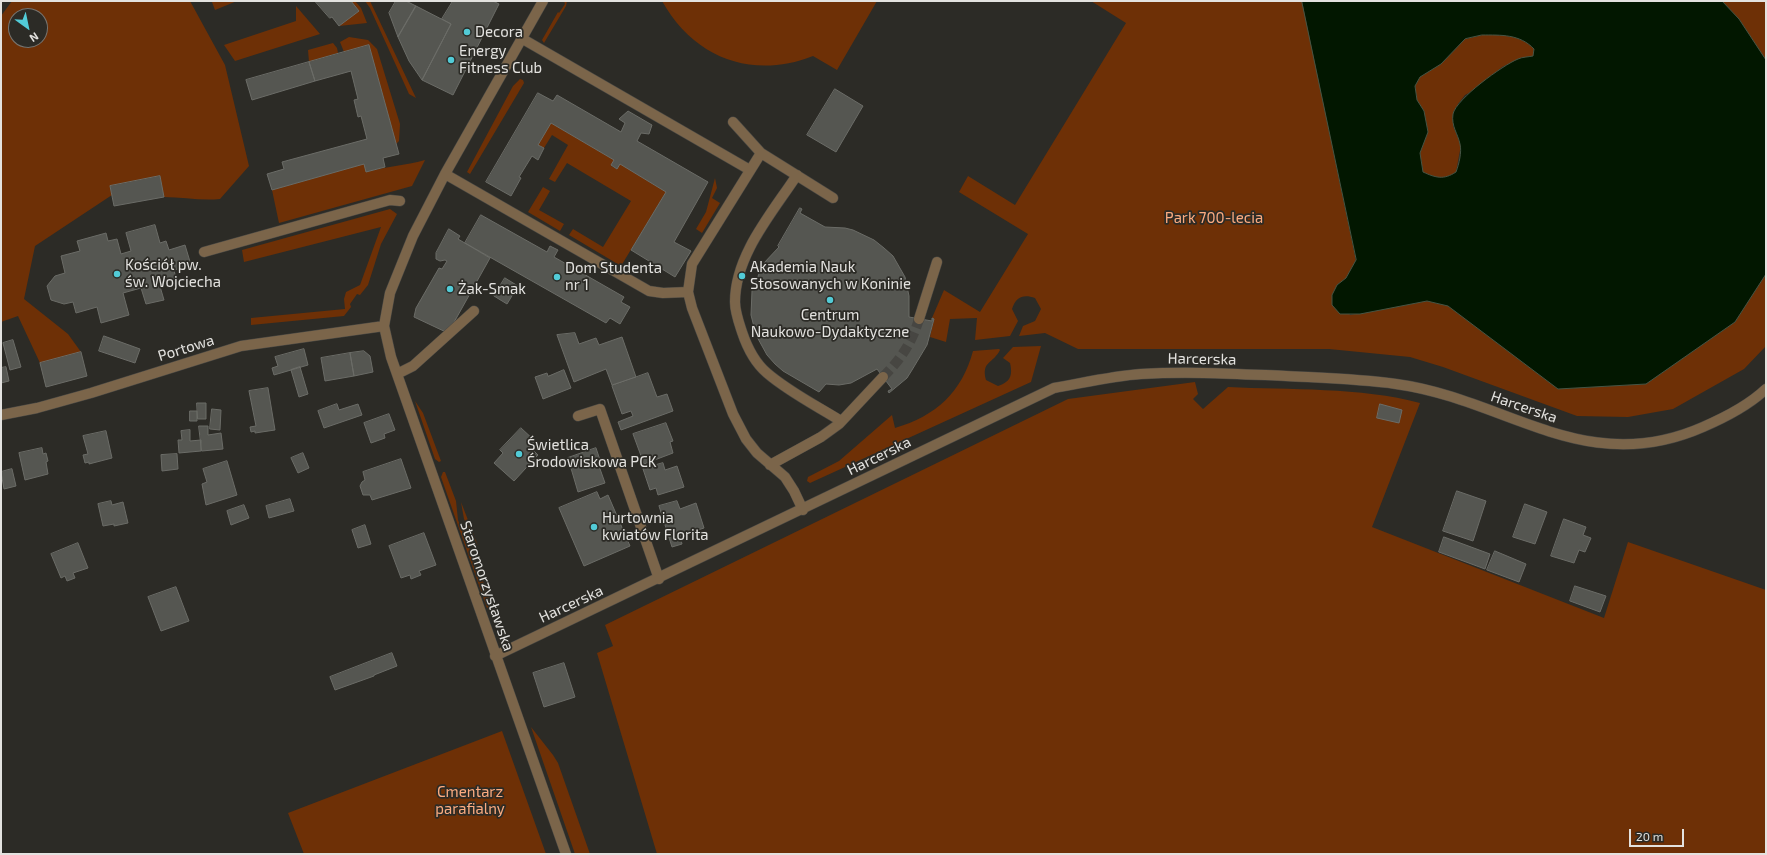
<!DOCTYPE html>
<html>
<head>
<meta charset="utf-8">
<style>
	body { margin:0 }
	#map { position:relative; width:1767px; height:855px; overflow:hidden; background:#2c2b26; font-family:"Exo 2",sans-serif }
	canvas { display:block }
	.frame { position:absolute; inset:0; border:2px solid #e3e2df; pointer-events:none }
	.north { position:absolute; left:8px; top:8px; width:40px; height:40px; box-sizing:border-box; background:#2c2b26; border:1px solid #757470; border-radius:50%; rotate:147deg; font-size:11px; font-weight:700; line-height:16px; text-align:center; color:#e3e2df }
	.north::after { content:''; display:block; margin:auto; width:14px; height:18px; background:#52cbd7; clip-path:polygon(50% 0,100% 100%,50% 72%,0 100%) }
	.scale { position:absolute; left:1629px; top:829px; width:55px; height:18px; box-sizing:border-box; border:2px solid #e3e2df; border-top:0; padding-left:5px; font-size:12px; line-height:14px; white-space:nowrap; color:#e3e2df; -webkit-text-stroke:3px #2c2b26; paint-order:stroke }
</style>
</head>
<body>
<div id="map">
<canvas width="1767" height="855"></canvas>
<div class="frame"></div>
<div class="north">N</div>
<div class="scale">20 m</div>
</div>
<script>
const ctx = document.querySelector('canvas').getContext('2d');
ctx.lineJoin = 'round';
function fillPath(path, color) {
  ctx.fillStyle = color;
  ctx.fill(path, 'evenodd');
}
function strokePath(path, color, width, dash) {
  ctx.strokeStyle = color;
  ctx.lineWidth = width;
  ctx.lineCap = dash ? 'butt' : 'round';
  ctx.setLineDash(dash || []);
  ctx.stroke(path);
}
function write(font, color, halo, rows, align = 'center') {
  ctx.font = font + ' "Exo 2",sans-serif';
  ctx.lineWidth = 3.5;
  ctx.setLineDash([]);
  ctx.textBaseline = 'middle';
  ctx.strokeStyle = halo;
  ctx.fillStyle = color;
  for (const [text, x, y, turn = 0] of rows) {
    ctx.save();
    ctx.translate(x, y);
    ctx.rotate((+turn || 0) * Math.PI / 180);
    ctx.textAlign = isNaN(turn) ? turn : align;
    if (halo) ctx.strokeText(text, 0, 0);
    ctx.fillText(text, 0, 0);
    ctx.restore();
  }
}
const green = new Path2D(`
	M12 1H190L225 65 249 166 220 199C201 201 183 197 164 197L160 176 110 186 112 195 35 246 24 299 68 334 81 352 40 363 18 316 1 322V16ZM16 16H40V40H16Z
	M215 1H237L215 10 212 2Z
	M351 1H355L361 8 367 23 339 26 359 11Z
	M365 1H370L416 98 409 94 370 8Z
	M564 1H567L566 6 544 43 542 40 558 12 559 13 565 4Z
	M662 1H877L837 70 813 56C752 80 694 58 662 1Z
	M1091 1H1302L1356 260 1346 278 1337 285 1350 315 1427 301 1448 306 1558 389 1646 384 1735 322 1766 274V346L1744 369 1673 409 1628 417 1577 416 1443 367 1410 357 1329 349H1078L1045 333 1019 336 1023 326 1035 321 1041 309 1035 298C1023 294 1016 297 1012 309L1018 321 1010 336 975 340 977 318 950 319 946 342 930 337 934 319 932 318 944 290 980 312 1028 234 959 192 968 176 1015 205 1126 23Z
	M1722 1H1766V60L1739 19Z
	M296 6 320 34 235 61 224 45 296 21Z
	M1482 35C1501 35 1520 34 1534 49L1533 57 1519 59 1502 67 1476 89 1465 95 1458 104 1453 114V126L1461 145 1456 172C1442 181 1438 179 1423 172L1420 153 1428 132 1424 111 1417 100 1415 86 1420 77 1441 64 1465 39Z
	M349 37 368 40 377 49 400 124 399 141 396 144 369 45 344 52 340 42Z
	M333 43 337 48 338 53 309 62 308 50Z
	M520 79 523 80 524 83 470 174 467 172 513 86Z
	M551 123 614 160 611 166 617 169 620 164 666 192 621 266 569 235 573 229 603 247 631 201 567 163 555 182 549 179 568 145 552 135 544 148 538 145Z
	M425 160 412 186 279 223 272 190 364 164 367 172C386 166 405 166 425 160Z
	M715 178 717 188 712 198 720 203 702 233 696 229 706 212Z
	M543 187 550 191 539 210 564 224 560 231 528 212Z
	M390 209 397 214 381 244 368 285 360 295 357 294 350 304 351 307 344 316 251 325V318L345 309 344 299 346 292 360 285 381 227 244 262 242 250Z
	M1041 346 1031 382 810 483 807 481 808 477 839 461 892 415 895 428C936 416 962 392 973 351L999 349 1000 350C993 364 981 361 986 380L998 386C1010 382 1013 376 1010 363L1003 358 1013 347Z
	M1195 382 1198 394 1193 399 1203 409 1228 387C1289 390 1361 387 1420 403L1372 527 1604 618 1628 542 1766 590V854H657L597 653 613 646 605 625 1068 399Z
	M415 401 423 413 441 461 439 462 435 459Z
	M443 472H445L456 501 458 520 493 606 487 608 441 477Z
	M461 502 478 546 464 519Z
	M531 727 553 755 558 763 590 854H575Z
	M502 731 546 854H304L288 813Z`);
const water = new Path2D(`
	M1302 1H1722L1739 19 1766 60V274L1735 322 1646 384 1558 389 1448 306 1427 301 1360 314H1340L1332 305V295L1337 285 1346 278 1356 260ZM1482 35C1501 35 1520 34 1534 49L1533 56C1528 57 1522 57 1518 59 1503 65 1456 99 1453 114 1451 126 1458 134 1460 144 1462 152 1459 164 1456 172 1444 180 1436 178 1423 172L1420 153 1428 132 1424 111 1417 100 1415 86 1420 77 1441 64 1465 39Z`);
const building = new Path2D(`
	M315 1H351L359 11 339 26 332 17 330 18Z
	M396 1H406L416 6 398 37 389 13Z
	M453 1H493L499 4 453 95 422 80 451 24 442 19Z
	M416 6 451 24 422 80 409 61 398 37Z
	M369 45 399 154 383 158 385 167 366 172 364 164 272 190 267 174 284 169 282 162 367 139 361 116 358 117 354 100 358 99 351 71 315 81 309 62Z
	M309 62 315 81 252 100 246 80Z
	M835 89 863 106 836 152 807 135Z
	M538 93 553 101 557 95 621 132 625 123 619 119 628 111 652 125 649 134 641 133 637 141 708 182 674 242 691 251 675 277 631 250 666 192 620 164 617 169 611 165 614 160 551 123 538 145 544 148 538 160 532 156 519 177 521 178 511 196 486 182Z
	M160 176 164 197 114 206 110 186Z
	M800 208 802 209 800 213 825 227 845 228 853 230 874 240 884 248 893 256 905 277 909 296V317L932 321V318L934 319 927 345 912 370 907 378 889 393 888 391 892 389 877 369 851 383 839 385 826 384 819 392 783 371 775 364 767 355 756 335 751 315 752 291 763 264 779 247 778 246Z
	M481 215 547 252 550 246 558 250 554 257 624 297 621 302 630 307 620 324 610 318 606 323 465 243Z
	M155 225 160 243 166 241 169 250 185 245 191 265 174 270 176 279 159 283 164 300 146 304 141 288 123 293 129 315 101 323 97 307 76 313 73 302 64 304 51 300 47 286 55 276 65 273 61 256 80 251 77 241 106 233 108 241 117 239 121 254 131 251 126 233Z
	M449 229 460 236 458 239 490 258 448 333 414 317 416 308 439 268 442 269 447 261 445 260 440 261 436 259V253Z
	M505 278 518 286 507 304 494 296Z
	M575 333 579 344 596 338 599 345 622 337 636 377 612 385 606 369 574 382 557 335Z
	M104 336 140 349 135 363 99 351Z
	M13 340 21 367 10 370 3 343Z
	M304 349 308 365 274 375 272 368 278 366 275 357Z
	M364 351 370 356 373 372 354 376 350 353Z
	M81 352 87 376 46 387 40 363Z
	M350 353 354 376 325 381 321 358Z
	M6 367 9 381 1 383V368Z
	M300 367 308 394 299 397 291 370Z
	M564 370 571 388 543 399 535 377 547 373 548 376Z
	M648 373 657 397 667 394 673 411 621 430 618 422 633 416 631 411 622 414 612 386Z
	M268 388 275 430 255 433V431L251 432 250 427 256 426 249 391Z
	M197 403H206V419H198Z
	M337 404 339 410 358 404 362 415 324 428 318 411Z
	M1380 404 1402 410 1399 423 1377 418Z
	M212 409 221 410 220 430 210 429Z
	M190 411H197V421H190Z
	M389 414 395 430 384 434 385 438 371 443 364 423Z
	M666 423 673 441 670 442 673 453 644 464 633 434Z
	M199 426H208V435L221 433 223 449 202 451Z
	M521 428 535 441 529 446 538 455 514 481 494 463 503 453 500 450Z
	M190 430V441L201 440V451L179 453 178 440H182L181 431Z
	M106 431 112 458 89 464V462L85 463 83 455 88 454 83 436Z
	M42 448 43 454 46 453 48 461 46 462 48 474 25 480 19 453Z
	M596 448 600 460H602L604 465 599 466 605 483 578 492 568 458Z
	M303 453 309 468 298 473 291 458Z
	M177 454 178 469 162 471 161 455Z
	M401 459 411 488 372 500 370 495H363L360 486 362 482 365 480 363 472Z
	M227 461 237 495 206 505 202 484 207 482 203 469Z
	M663 463 665 470 677 466 684 487 658 495 656 488 650 490 643 469Z
	M12 469 16 486 4 489 1 472Z
	M1457 491 1486 501 1473 541 1443 531Z
	M597 492 600 499 608 495 630 546 584 566 559 508Z
	M290 499 294 511 269 518 266 506Z
	M111 501 112 505 123 502 128 523 114 526V524L103 526 98 504Z
	M677 501 680 509 696 503 704 528 680 536 682 544 672 547 659 506Z
	M1525 504 1547 512 1535 544 1513 537Z
	M244 505 249 518 231 525 227 511Z
	M1564 519 1586 527 1583 535 1591 538 1585 552 1579 550 1574 563 1551 556Z
	M365 525 371 544 358 548 352 530Z
	M424 533 436 565 419 571 421 575 411 579 410 575 401 578 389 546Z
	M1444 537 1490 554 1485 569 1439 552Z
	M78 543 88 568 73 573 75 578 67 581 65 576 61 578 51 554Z
	M1495 551 1526 564 1519 582 1487 570Z
	M1575 586 1606 596 1600 612 1570 601Z
	M176 587 189 621 161 631 148 597Z
	M392 653 397 666 374 675V676L335 690 330 677Z
	M564 663 575 697 544 707 533 673Z`);
const minorTunnel = new Path2D(`
	M883 377C900 360 912 343 919 319`);
const minor = new Path2D(`
	M543 1 445 174 413 236 390 293 384 326 391 357 566 854
	M521 38 750 170
	M733 122 761 153 833 198
	M761 153 692 264 688 292 692 308 733 414 746 439 757 453 785 477 794 491 803 510
	M445 174 649 291 663 293 688 292
	M797 175C772 213 735 255 735 302 735 312 739 323 742 332 747 347 754 362 767 373 789 392 817 406 841 421
	M204 252 390 200 400 201
	M919 319 937 262
	M397 374 413 366 474 311
	M1 415 37 408 91 393 241 346 384 326
	M578 416 600 409 659 579
	M770 465 821 437 839 424 883 377
	M495 656 1054 388C1083 383 1112 376 1141 374 1190 371 1238 374 1286 376 1323 378 1360 379 1396 384 1507 399 1585 479 1703 427 1724 418 1749 405 1766 389`);
const markers = [
	[467,32,4,"#52cbd7"],
	[451,60,4,"#52cbd7"],
	[117,274,4,"#52cbd7"],
	[742,276,4,"#52cbd7"],
	[557,277,4,"#52cbd7"],
	[450,289,4,"#52cbd7"],
	[830,300,4,"#52cbd7"],
	[519,454,4,"#52cbd7"],
	[594,527,4,"#52cbd7"]
];
const poiNames = [
	["Decora",475,32],
	["Energy",459,51],
	["Fitness Club",459,68],
	["Kościół pw.",125,265],
	["św. Wojciecha",125,282],
	["Akademia Nauk",750,267],
	["Stosowanych w Koninie",750,284],
	["Dom Studenta",565,268],
	["nr 1",565,285],
	["Żak-Smak",458,289],
	["Centrum",830,315,"center"],
	["Naukowo-Dydaktyczne",830,332,"center"],
	["Świetlica",527,445],
	["Środowiskowa PCK",527,462],
	["Hurtownia",602,518],
	["kwiatów Florita",602,535]
];
const parkNames = [
	["Park 700-lecia",1214,218],
	["Cmentarz",470,792],
	["parafialny",470,809]
];
const streetNames = [
	["Portowa",186,348,-17],
	["Harcerska",1202,359,1],
	["Harcerska",1524,407,19],
	["Harcerska",879,456,-26],
	["Staromorzysławska",487,586,71],
	["Harcerska",571,604,-25]
];
fillPath(green, '#6e3006');
fillPath(water, '#021700');
strokePath(water, '#465443', 1);
fillPath(building, '#555651');
strokePath(building, '#6b6c67', 1);
strokePath(minorTunnel, '#474642', 10, [10, 5]);
strokePath(minor, '#494844', 11);
strokePath(minor, '#7b654a', 10);
for (const [x, y, r, color] of markers) {
  const dot = new Path2D();
  dot.arc(x, y, r, 0, 2 * Math.PI);
  ctx.fillStyle = color;
  ctx.fill(dot);
  strokePath(dot, '#2c2b26', 1.5);
}
write('15px', '#e3e2df', '#2c2b26', poiNames, 'left');
write('15px', '#fbab80', '#2c2b26', parkNames);
write('15px', '#e3e2df', '#2c2b26', streetNames);
</script>
</body>
</html>
